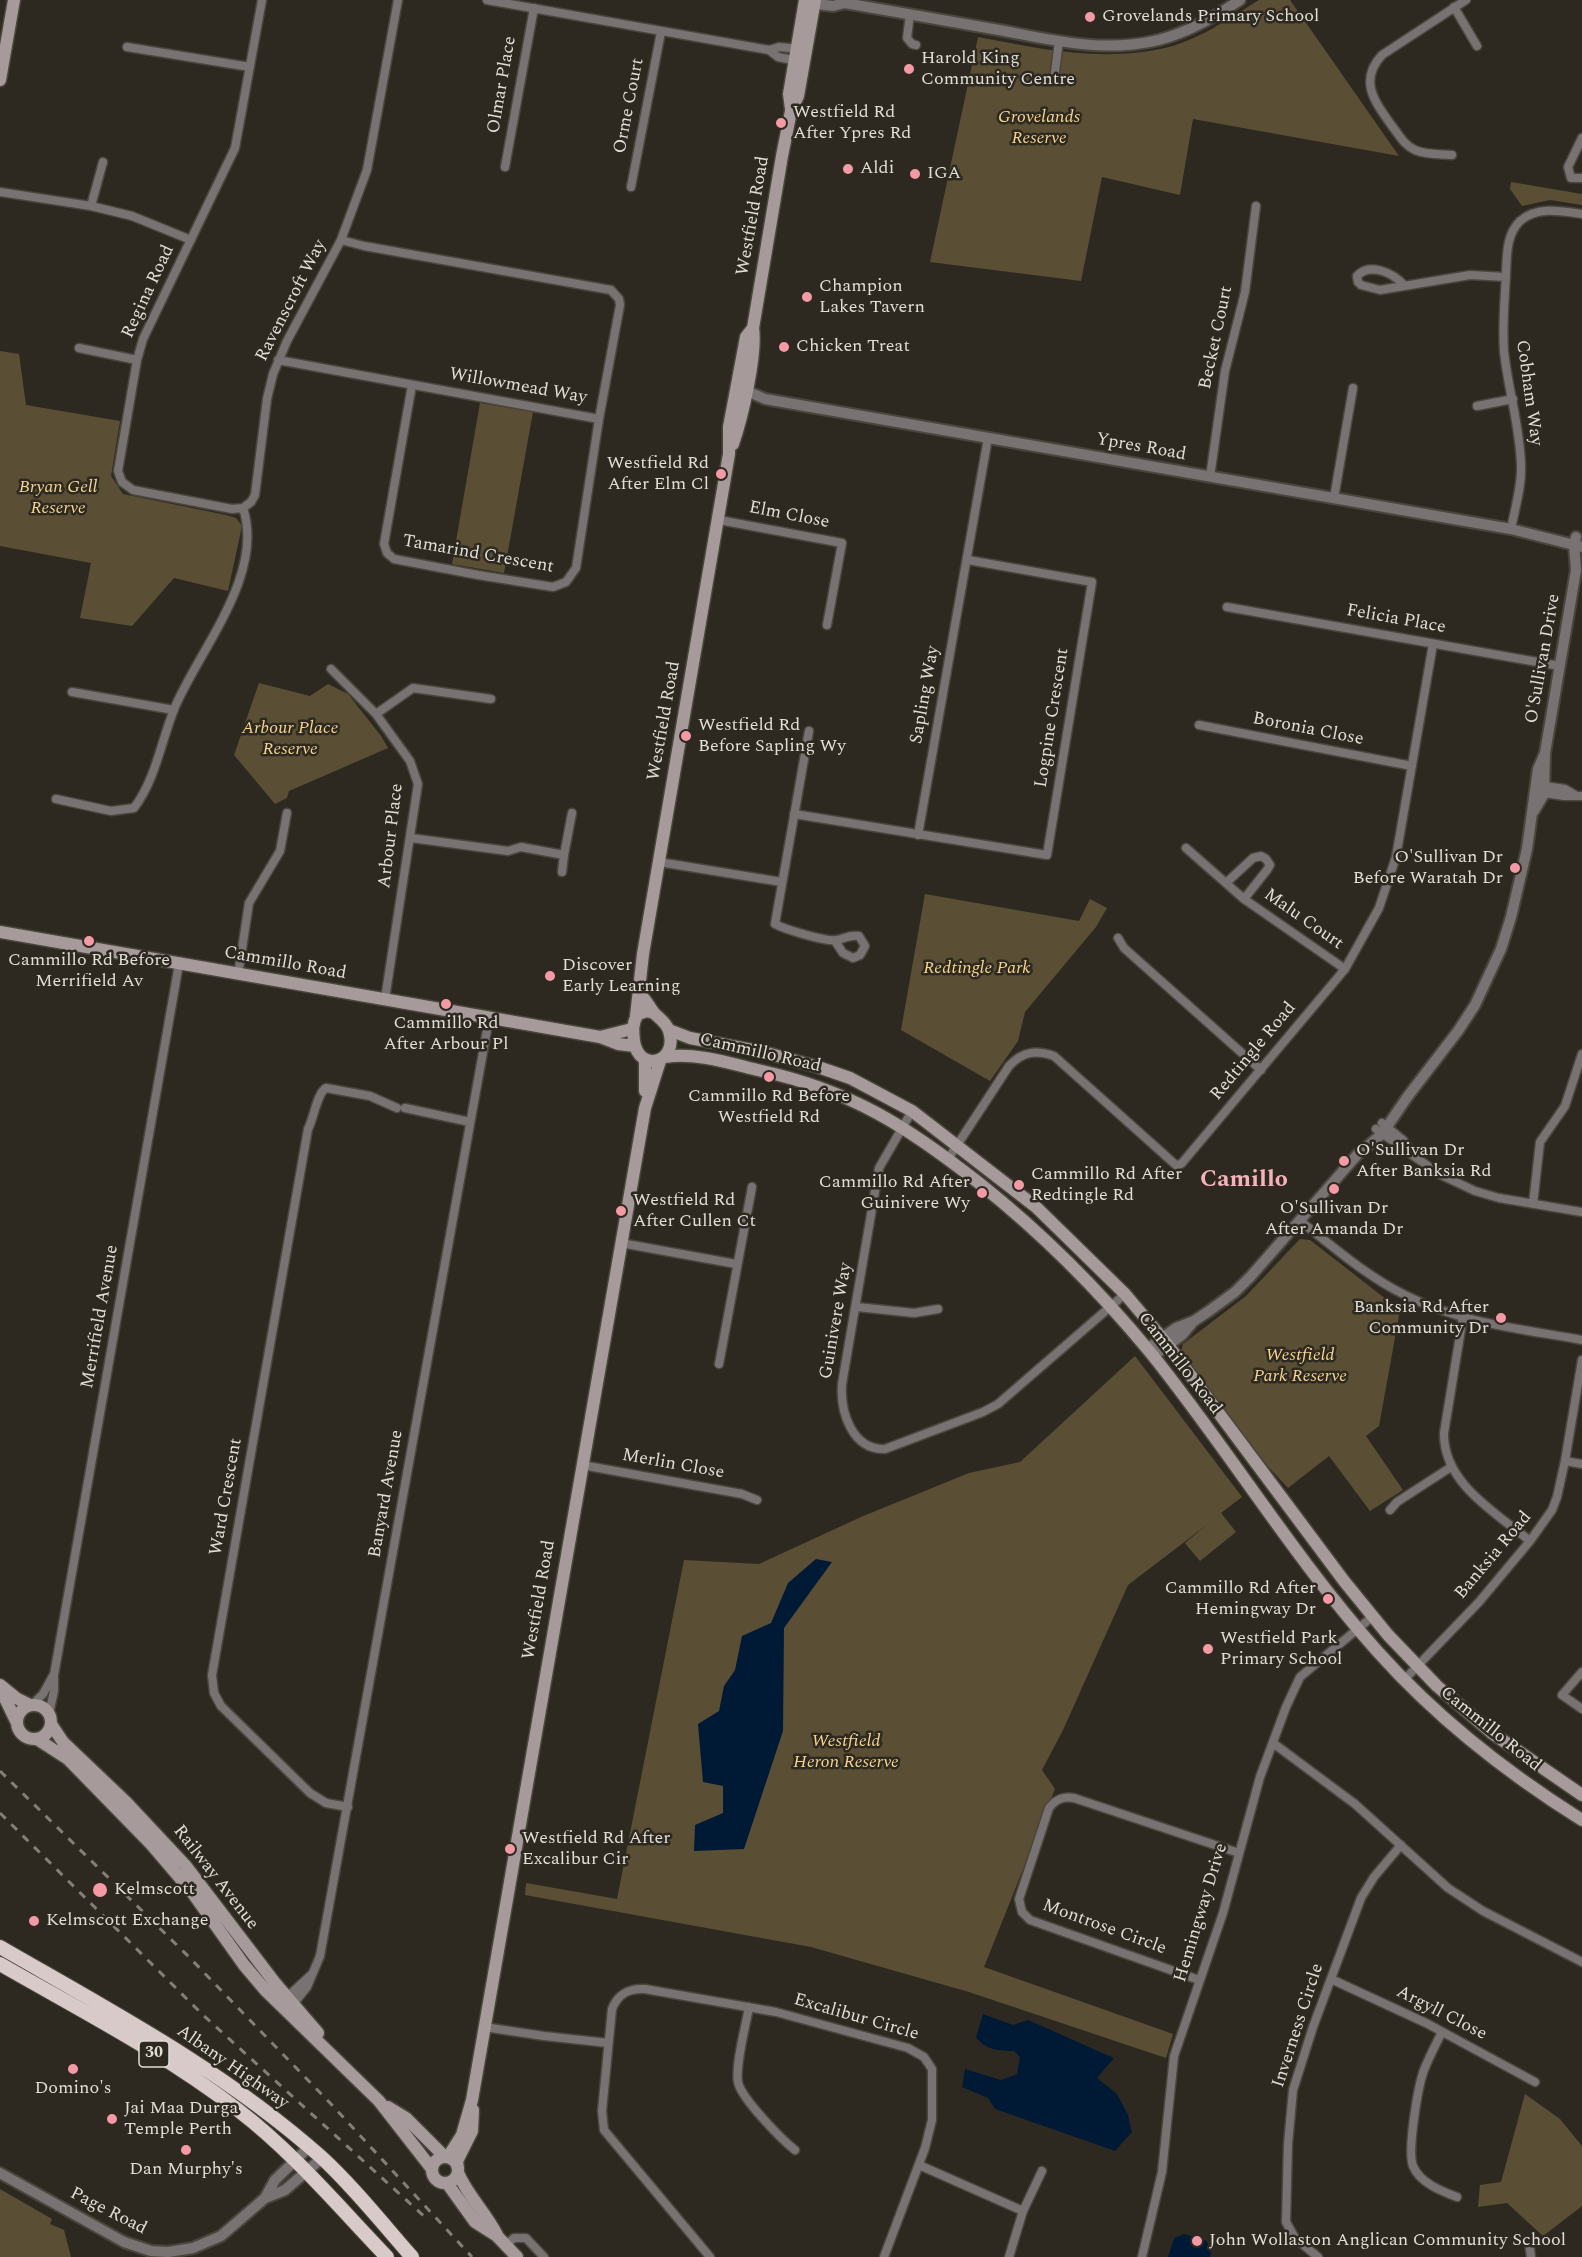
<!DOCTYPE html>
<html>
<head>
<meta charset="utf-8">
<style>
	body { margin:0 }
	canvas { display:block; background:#2e2920 }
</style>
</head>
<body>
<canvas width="1582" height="2257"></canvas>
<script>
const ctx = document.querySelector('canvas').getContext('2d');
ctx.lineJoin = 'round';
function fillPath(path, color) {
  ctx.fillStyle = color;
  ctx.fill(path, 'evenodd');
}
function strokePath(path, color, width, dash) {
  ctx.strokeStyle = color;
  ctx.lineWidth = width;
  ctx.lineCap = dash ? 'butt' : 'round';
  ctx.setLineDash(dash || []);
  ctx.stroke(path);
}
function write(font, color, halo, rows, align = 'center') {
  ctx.font = font + ' Spectral,serif';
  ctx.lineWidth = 5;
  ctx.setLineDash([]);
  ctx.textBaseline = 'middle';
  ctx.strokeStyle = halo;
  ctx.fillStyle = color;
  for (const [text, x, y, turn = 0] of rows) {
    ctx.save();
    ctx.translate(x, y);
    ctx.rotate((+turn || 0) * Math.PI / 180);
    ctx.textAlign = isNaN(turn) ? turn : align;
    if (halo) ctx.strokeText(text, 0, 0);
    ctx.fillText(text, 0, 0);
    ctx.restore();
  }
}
const green = new Path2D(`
	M1259 0H1290L1399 156 1193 119 1180 195 1102 177 1081 281 930 262 978 37C1040 49 1106 63 1169 47 1202 38 1231 17 1259 0Z
	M1511 182 1582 194V205L1550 200 1522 206 1510 189Z
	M0 351 19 354 26 405 120 421 111 476 123 494 226 515 236 518 242 526 228 591 174 578 132 626 80 618 91 563 0 546Z
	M480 403 533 412 504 573 452 564Z
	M259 683 310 696 328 684 348 694 381 736 388 748 289 791 287 798 275 804 234 755Z
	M925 894 1079 921 1090 899 1107 908 1096 927 1025 1012 1018 1041 990 1081 901 1030Z
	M1300 1239 1310 1240 1400 1310 1379 1426 1366 1436 1403 1490 1370 1511 1329 1456 1288 1488 1249 1446 1181 1351 1183 1344 1246 1296Z
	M1135 1356 1242 1497 1221 1513 1236 1532 1200 1561 1185 1543 1208 1524 1128 1585 1063 1730 1042 1770 1055 1789 984 1967 1173 2034 1166 2058 969 1992 811 1947 525 1895 526 1883 617 1899 684 1560 759 1564 861 1517 969 1473 1020 1462Z
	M1525 2094 1560 2119 1582 2146V2206L1543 2236 1507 2203 1478 2207 1480 2185 1501 2182Z
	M0 2189 52 2219 50 2224 64 2230 71 2257H0Z`);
const water = new Path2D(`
	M816 1559 832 1562 784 1628 783 1731 744 1849 694 1851 695 1825 723 1813V1786L703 1782 698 1724 719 1711 724 1686 735 1670 742 1636 771 1623 788 1583Z
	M983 2014 1013 2025 1028 2020 1114 2058 1097 2078 1117 2094 1128 2115 1132 2132 1115 2151 995 2109 988 2098 962 2087 965 2069 1001 2080 1017 2074 1020 2057 1014 2051C999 2051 985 2050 976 2037Z
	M1184 2234 1207 2241 1211 2253 1210 2257H1168L1174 2238Z`);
const minor = new Path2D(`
	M487 0 769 50 778 57 798 61
	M1454 7 1477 46
	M910 14 907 38 912 44 916 45
	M127 47 250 67
	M769 50 779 47 801 49
	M1054 80 1059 41
	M1582 138 1568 167 1571 178H1582
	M1452 155C1440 154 1426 155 1415 150 1404 145 1399 135 1392 126 1375 102 1358 81 1382 55L1466 0
	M505 167 534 8
	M631 187 661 32
	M0 192 91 206 132 216 191 240
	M91 206 103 162
	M1404 285C1393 273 1370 262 1357 276L1358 282 1361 285 1380 290 1470 275 1506 277
	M79 348 137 360
	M278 360 599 419 620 305 619 299 611 290 364 246 341 240
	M412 385 384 544 387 553 394 559 478 575 553 587 566 582 576 568 599 419
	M1477 406 1513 399
	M1210 477 1225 371 1245 292 1256 206
	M1334 498 1353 388
	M243 508 232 509 133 490 122 482 118 471 137 360 143 339 235 148 262 0
	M719 520 842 543 827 625
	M1511 529C1515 508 1522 486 1521 465 1520 426 1508 390 1504 351 1502 325 1505 299 1506 273 1507 255 1506 235 1520 221 1537 206 1562 211 1582 214
	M1227 607 1560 666
	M331 669 376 714 410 761 418 784 385 999
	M72 692 174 710
	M376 714 413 688 491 699
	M1199 725 1412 766
	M809 731 775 924C784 929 826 942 836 940 845 939 849 934 859 936L865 946 860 955 853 958 843 953 835 941
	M1539 785 1565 789 1575 795
	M1538 792 1564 796H1582
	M56 799 111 811 134 808C156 779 161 741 175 707 200 649 265 574 243 508L251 502 255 495 267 399 273 374 287 341 341 240 367 170 398 0
	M794 814 1047 855 1092 582 968 560
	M918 835 988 438
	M411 838 508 851 521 847 564 855 572 813
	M1186 848 1244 899 1345 969
	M659 862 782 882
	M562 872 564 855
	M1226 883 1253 858 1261 856 1266 859 1270 865 1267 870 1244 899
	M1118 938 1124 948 1261 1070
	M238 975 249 903 280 851 287 813
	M405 1108 470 1122
	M912 1111 879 1168 842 1384C840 1412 852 1450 885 1449L983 1412 998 1404 1125 1294
	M1382 1123 1403 1140 1412 1152
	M1376 1129 1439 1174 1475 1191 1499 1198 1582 1212
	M948 1159 1009 1066C1023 1051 1036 1050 1054 1056L1177 1166 1182 1163 1345 969 1379 908 1396 857 1433 644
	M1533 1204 1540 1142 1565 1106 1582 1054
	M1300 1221C1334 1247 1366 1276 1405 1295 1460 1323 1522 1329 1582 1340
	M621 1243 736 1264
	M857 1307 914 1313 938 1309
	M1463 1317 1444 1433C1443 1483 1495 1512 1530 1541
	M719 1364 752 1187
	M1565 1461 1582 1464
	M582 1465 742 1494 757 1500
	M1390 1510 1397 1502 1451 1467
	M1582 1672 1562 1695 1582 1709
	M1404 1680 1479 1602 1530 1541 1552 1510 1557 1497 1565 1461 1582 1360
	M32 1705 43 1694 53 1676
	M49 1714 54 1691V1675L179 964
	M1273 1743 1355 1804 1448 1888 1483 1911 1582 1962
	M348 1807 326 1803 310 1793 221 1706 214 1693 212 1675 308 1129C314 1118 317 1093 326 1088L370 1096 397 1108
	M1331 1979 1426 2023 1535 2082
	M1199 1980 1030 1920 1022 1912 1019 1899 1049 1808C1056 1799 1063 1796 1074 1798L1239 1853
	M284 2000 312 1974
	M749 2007C746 2025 735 2065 738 2082 741 2098 781 2139 795 2150
	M290 2008 307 1987 320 1956 489 1019
	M484 2027 544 2036 608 2043
	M1442 2032C1436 2044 1429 2057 1424 2070 1418 2086 1407 2151 1413 2166 1420 2183 1441 2191 1457 2197
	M919 2165 1023 2211
	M1529 2242 1531 2257
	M506 2245 514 2238H526L544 2257
	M710 2257 604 2130 602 2111 612 2009C618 1994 628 1988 645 1989L776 2012 908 2048 924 2057 932 2069V2120L925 2148 884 2257
	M1009 2257 1023 2211 1042 2171
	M1142 2257 1162 2172 1174 2056 1223 1913 1260 1777 1286 1707 1300 1677 1372 1617
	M1318 2257 1295 2238 1286 2222 1288 2144 1293 2090 1313 2027 1361 1898 1374 1877 1401 1845`);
const tertiary = new Path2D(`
	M808 3 833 6 845 3C896 12 948 21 999 30 1049 39 1098 52 1149 42 1182 36 1212 19 1240 0
	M740 388 765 399 1511 529 1582 547
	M1534 811 1544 794 1545 753 1576 570 1574 545 1576 537
	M1147 1349 1176 1328 1194 1321 1209 1311 1235 1292 1251 1276 1357 1155 1382 1134 1408 1096 1458 1031 1475 1005 1501 949 1511 917 1527 849 1538 769 1545 753
	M1153 1356 1182 1335 1192 1323
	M0 2173 124 2242 151 2251 168 2252 193 2248 221 2236 265 2198 285 2190 322 2158
	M265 2198 275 2180 309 2147`);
const secondary = new Path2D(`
	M0 80 14 0
	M791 109 789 94 805 0
	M733 444C742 418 757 355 753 328L782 156 791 111 798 96 815 0
	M0 932 600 1037 618 1044 635 1046
	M640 994C646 1000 649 1006 654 1013 659 1018 667 1023 669 1031 679 1063 639 1074 634 1041 633 1031 632 1023 638 1014L647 1011 654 1013
	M636 1016 643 954 729 454V427L746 337 753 328
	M669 1030 690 1038 763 1052 818 1067 850 1078 912 1111 1036 1207 1125 1294 1168 1345 1344 1581 1388 1635 1437 1686 1492 1733 1582 1795
	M600 1037 632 1029
	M665 1057C697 1052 732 1064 762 1071 852 1091 908 1127 979 1183 1043 1234 1098 1289 1150 1352 1229 1450 1294 1558 1378 1652 1437 1718 1507 1773 1582 1820
	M645 1091V1059
	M0 1685 16 1698 30 1705
	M0 1688 16 1721
	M17 1722a17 17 0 1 1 34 0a17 17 0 1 1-34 0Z
	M51 1724 63 1742 127 1803 185 1865 275 1983 318 2033
	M37 1739 68 1759 151 1844 192 1892 244 1965 266 1991 379 2101 432 2169
	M388 2107 406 2118 445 2157
	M448 2157 462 2135 472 2100 645 1108 660 1061
	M432 2170a13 13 0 1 1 26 0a13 13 0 1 1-26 0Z
	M458 2168 457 2161 472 2131 473 2110
	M458 2173C468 2196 486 2213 497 2235
	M447 2183 475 2222 497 2236 517 2257`);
const trunk = new Path2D(`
	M0 1947C111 2011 223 2070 320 2156 353 2186 382 2223 412 2257
	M0 1964C80 2010 164 2053 238 2110 293 2152 339 2207 387 2257`);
const rail = new Path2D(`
	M0 1771 189 1957 331 2104 472 2257
	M0 1813 203 2015 426 2218`);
const markers = [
	[1090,17,6,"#f49aa6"],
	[909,69,6,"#f49aa6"],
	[781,123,6,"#f49aa6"],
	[848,169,6,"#f49aa6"],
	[915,174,6,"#f49aa6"],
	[807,297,6,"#f49aa6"],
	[784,347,6,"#f49aa6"],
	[721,474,6,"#f49aa6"],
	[686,736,6,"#f49aa6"],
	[1515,868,6,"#f49aa6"],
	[89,941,6,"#f49aa6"],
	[550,976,6,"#f49aa6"],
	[446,1004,6,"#f49aa6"],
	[769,1077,6,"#f49aa6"],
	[1344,1161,6,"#f49aa6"],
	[1019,1185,6,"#f49aa6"],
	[1334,1189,6,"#f49aa6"],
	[982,1193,6,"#f49aa6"],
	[621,1211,6,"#f49aa6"],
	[1501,1318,6,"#f49aa6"],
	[1328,1599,6,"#f49aa6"],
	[1208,1649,6,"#f49aa6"],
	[510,1849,6,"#f49aa6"],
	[100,1890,8,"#f49aa6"],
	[34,1921,6,"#f49aa6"],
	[73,2069,6,"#f49aa6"],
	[112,2119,6,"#f49aa6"],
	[186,2150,6,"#f49aa6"],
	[1197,2241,6,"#f49aa6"]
];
const shields = [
	[154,2054,30]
];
const shieldNames = [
	["30",154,2054]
];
const poiNames = [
	["Grovelands Primary School",1102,17],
	["Harold King",921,59],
	["Community Centre",921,80],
	["Westfield Rd",793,113],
	["After Ypres Rd",793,134],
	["Aldi",860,169],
	["IGA",927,174],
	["Champion",819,287],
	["Lakes Tavern",819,308],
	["Chicken Treat",796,347],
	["Westfield Rd",709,464,"right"],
	["After Elm Cl",709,485,"right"],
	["Westfield Rd",698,726],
	["Before Sapling Wy",698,747],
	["O'Sullivan Dr",1503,858,"right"],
	["Before Waratah Dr",1503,879,"right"],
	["Cammillo Rd Before",89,961,"center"],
	["Merrifield Av",89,982,"center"],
	["Discover",562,966],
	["Early Learning",562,987],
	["Cammillo Rd",446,1024,"center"],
	["After Arbour Pl",446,1045,"center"],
	["Cammillo Rd Before",769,1097,"center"],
	["Westfield Rd",769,1118,"center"],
	["O'Sullivan Dr",1356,1151],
	["After Banksia Rd",1356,1172],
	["Cammillo Rd After",1031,1175],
	["Redtingle Rd",1031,1196],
	["Cammillo Rd After",970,1183,"right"],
	["Guinivere Wy",970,1204,"right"],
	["Westfield Rd",633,1201],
	["After Cullen Ct",633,1222],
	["O'Sullivan Dr",1334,1209,"center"],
	["After Amanda Dr",1334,1230,"center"],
	["Banksia Rd After",1489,1308,"right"],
	["Community Dr",1489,1329,"right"],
	["Cammillo Rd After",1316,1589,"right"],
	["Hemingway Dr",1316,1610,"right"],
	["Westfield Park",1220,1639],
	["Primary School",1220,1660],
	["Westfield Rd After",522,1839],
	["Excalibur Cir",522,1860],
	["Kelmscott",114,1890],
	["Kelmscott Exchange",46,1921],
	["Domino's",73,2089,"center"],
	["Jai Maa Durga",124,2109],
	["Temple Perth",124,2130],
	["Dan Murphy's",186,2170,"center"],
	["John Wollaston Anglican Community School",1209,2241]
];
const streetNames = [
	["Olmar Place",503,85,-80],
	["Orme Court",630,106,-79],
	["Westfield Road",754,216,-80],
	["Regina Road",149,292,-65],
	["Ravenscroft Way",292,301,-63],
	["Becket Court",1217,338,-78],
	["Willowmead Way",518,387,10],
	["Cobham Way",1528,393,82],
	["Ypres Road",1141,448,10],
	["Elm Close",789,516,11],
	["Tamarind Crescent",478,555,10],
	["Felicia Place",1396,620,10],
	["O'Sullivan Drive",1544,659,-80],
	["Sapling Way",926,695,-80],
	["Logpine Crescent",1053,718,-81],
	["Westfield Road",665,721,-80],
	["Boronia Close",1308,730,11],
	["Arbour Place",392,836,-83],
	["Malu Court",1303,920,35],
	["Cammillo Road",285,964,10],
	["Redtingle Road",1254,1052,-50],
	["Cammillo Road",760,1054,13],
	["Merrifield Avenue",101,1317,-80],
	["Guinivere Way",837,1321,-80],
	["Cammillo Road",1179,1364,52],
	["Merlin Close",673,1465,10],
	["Banyard Avenue",387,1494,-80],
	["Ward Crescent",227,1497,-80],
	["Banksia Road",1494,1556,-50],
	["Westfield Road",540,1600,-80],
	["Cammillo Road",1490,1730,39],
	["Railway Avenue",215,1878,52],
	["Hemingway Drive",1202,1913,-73],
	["Montrose Circle",1104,1928,20],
	["Argyll Close",1441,2014,27],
	["Excalibur Circle",856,2018,16],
	["Inverness Circle",1299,2026,-72],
	["Albany Highway",232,2068,35],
	["Page Road",108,2212,27]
];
const parkNames = [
	["Grovelands",1039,118],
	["Reserve",1039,139],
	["Bryan Gell",58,488],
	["Reserve",58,509],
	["Arbour Place",290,729],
	["Reserve",290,750],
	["Redtingle Park",977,969],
	["Westfield",1300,1356],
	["Park Reserve",1300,1377],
	["Westfield",846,1742],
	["Heron Reserve",846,1763]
];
const districtNames = [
	["Camillo",1244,1181]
];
fillPath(green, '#5a4e35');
fillPath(water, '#001a35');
strokePath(minor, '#4a463d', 11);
strokePath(tertiary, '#4a463d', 14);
strokePath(secondary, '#4a463d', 15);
strokePath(trunk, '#4a463d', 16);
strokePath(minor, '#797272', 8);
strokePath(tertiary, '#797272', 10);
strokePath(secondary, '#a69b9a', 12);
strokePath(trunk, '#d8cac8', 14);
strokePath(rail, '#837f77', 3, [8, 8]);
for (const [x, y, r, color] of markers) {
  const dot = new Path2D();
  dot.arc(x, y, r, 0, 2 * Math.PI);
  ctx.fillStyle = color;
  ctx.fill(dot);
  strokePath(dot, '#2e2920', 2);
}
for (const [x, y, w] of shields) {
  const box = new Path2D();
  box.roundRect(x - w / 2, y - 13, w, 26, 4.5);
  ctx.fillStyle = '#2e2920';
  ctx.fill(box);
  strokePath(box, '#e0ddd7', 1.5);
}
write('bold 16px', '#e0ddd7', null, shieldNames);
write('18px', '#e0ddd7', '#2e2920', poiNames, 'left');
write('18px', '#e0ddd7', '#2e2920', streetNames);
write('italic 18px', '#f4d48f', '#2e2920', parkNames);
write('bold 24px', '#f7b3bb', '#2e2920', districtNames);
</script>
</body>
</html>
